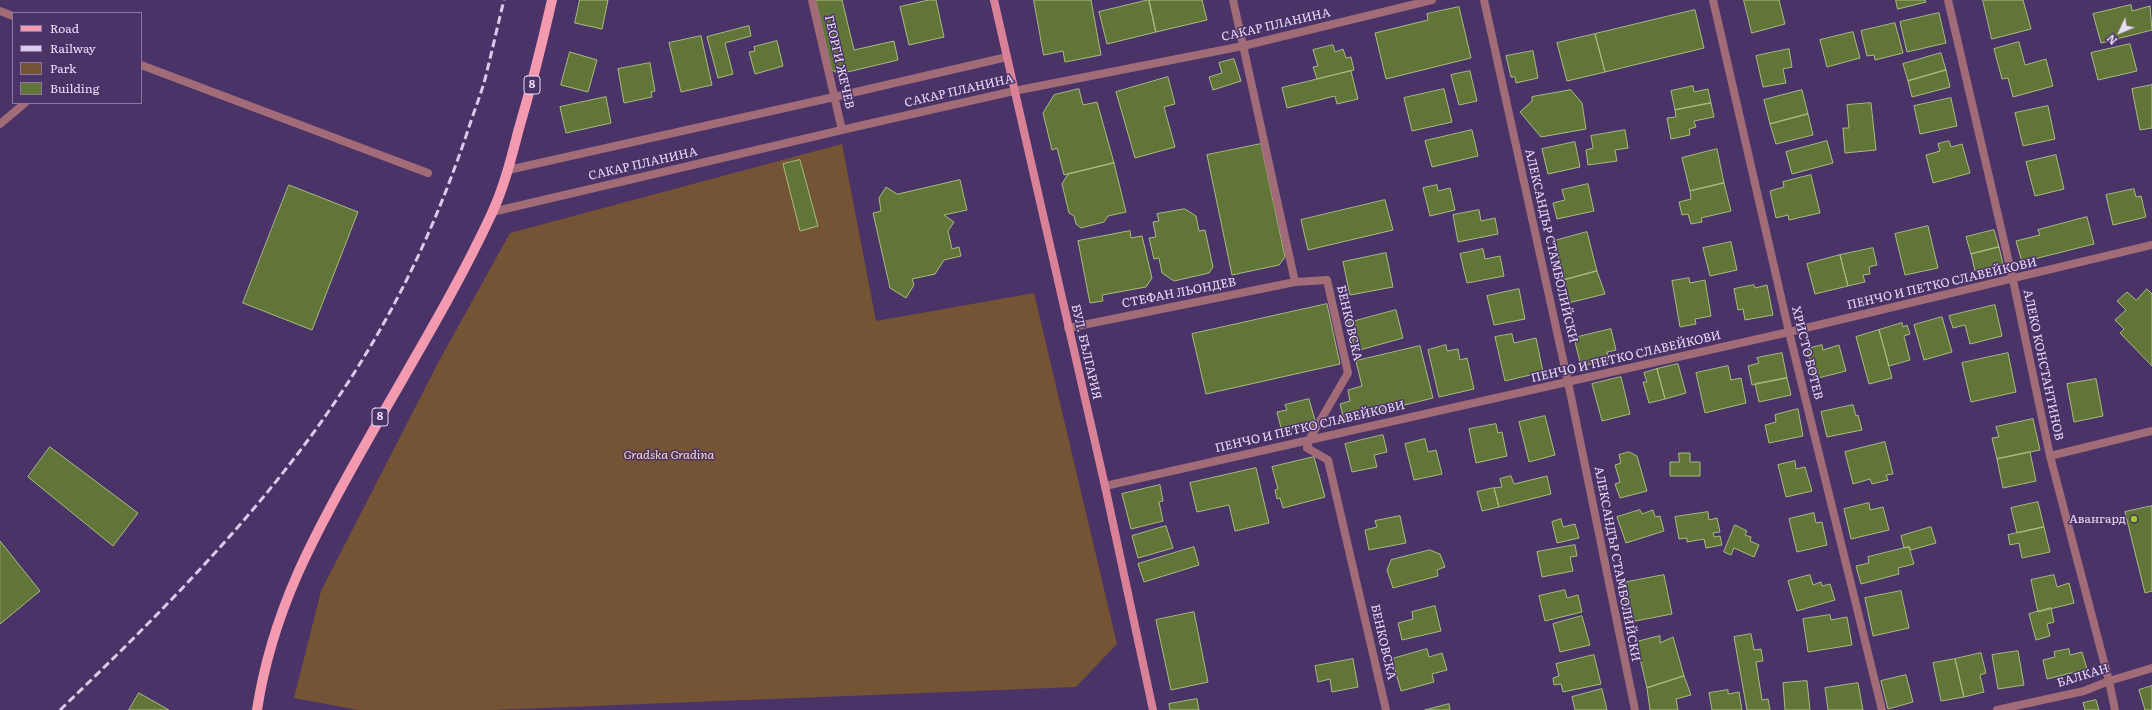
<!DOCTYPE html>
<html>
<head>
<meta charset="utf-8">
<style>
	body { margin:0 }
	#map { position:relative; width:2152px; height:710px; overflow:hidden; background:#4a3366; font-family:Literata,serif }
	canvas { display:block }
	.legend { position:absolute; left:12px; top:12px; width:130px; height:92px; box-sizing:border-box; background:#4a3366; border:1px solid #8a77a2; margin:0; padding:5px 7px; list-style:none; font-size:12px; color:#eaddfc }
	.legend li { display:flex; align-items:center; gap:8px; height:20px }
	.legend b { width:20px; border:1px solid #8a77a2 }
	.north { position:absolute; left:2100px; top:12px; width:40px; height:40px; -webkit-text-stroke:3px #4a3366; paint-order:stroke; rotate:226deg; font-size:11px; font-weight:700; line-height:16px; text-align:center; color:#eaddfc }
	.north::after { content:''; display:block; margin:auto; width:14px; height:18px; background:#eaddfc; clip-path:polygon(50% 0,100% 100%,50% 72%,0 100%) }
</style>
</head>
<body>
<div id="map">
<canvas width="2152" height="710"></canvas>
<ul class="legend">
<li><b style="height:5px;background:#f49ab0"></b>Road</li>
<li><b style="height:5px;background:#d8caeb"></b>Railway</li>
<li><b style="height:11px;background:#755435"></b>Park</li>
<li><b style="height:11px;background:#627539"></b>Building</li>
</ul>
<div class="north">N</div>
</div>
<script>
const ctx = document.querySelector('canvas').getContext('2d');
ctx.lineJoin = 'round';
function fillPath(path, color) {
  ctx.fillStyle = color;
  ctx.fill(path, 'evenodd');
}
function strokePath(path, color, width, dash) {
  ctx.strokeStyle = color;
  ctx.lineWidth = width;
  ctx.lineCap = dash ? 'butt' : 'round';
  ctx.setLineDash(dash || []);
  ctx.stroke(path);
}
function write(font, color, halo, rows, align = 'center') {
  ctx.font = font + ' Literata,serif';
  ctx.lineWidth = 3;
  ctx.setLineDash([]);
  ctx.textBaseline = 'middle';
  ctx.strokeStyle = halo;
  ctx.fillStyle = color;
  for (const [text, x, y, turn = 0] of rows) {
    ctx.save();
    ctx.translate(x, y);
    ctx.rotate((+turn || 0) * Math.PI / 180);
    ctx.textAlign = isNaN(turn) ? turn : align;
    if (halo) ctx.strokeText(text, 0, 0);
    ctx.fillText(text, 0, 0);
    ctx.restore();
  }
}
const green = new Path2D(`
	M842 144 876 321 1034 293 1117 644 1076 687 491 710H358L294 698 321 591 439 361 510 233Z`);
const building = new Path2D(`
	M580 0H608L602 29 575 23Z
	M816 0H842L854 50 894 41 898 60 839 74 832 70Z
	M929 0H936L944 37 909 45 900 7Z
	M1034 0H1091L1101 55 1065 62 1063 51 1044 55Z
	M1149 0 1156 32 1107 44 1099 12Z
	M1149 0H1202L1207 20 1156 32Z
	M1744 0H1779L1785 24 1752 33Z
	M1896 0H1925L1926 2 1898 9Z
	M1983 0H2023L2031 29 1992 39Z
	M2131 5 2132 11 2150 6 2152 30 2101 43 2093 14Z
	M1459 7 1471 58 1386 79 1375 33 1428 20 1427 14Z
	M1695 10 1704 48 1605 72 1595 34Z
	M1939 13 1946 43 1907 52 1900 22Z
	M1895 23 1903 53 1875 60 1874 55 1867 56 1861 31Z
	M749 26 751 36 725 43 733 74 718 78 707 37Z
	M1853 32 1860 58 1827 67 1820 40Z
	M1595 34 1605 72 1567 81 1557 43Z
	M701 36 712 85 681 92 669 43Z
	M777 41 783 66 755 74 749 52 755 51 754 47Z
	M2019 42 2025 65 2046 59 2053 86 2013 97 2008 78 2002 79 1994 49Z
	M2130 44 2137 71 2098 80 2091 53Z
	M1333 45 1335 52 1343 49 1346 58 1351 57 1354 70 1317 79 1313 67 1318 66 1313 50Z
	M1789 49 1792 67 1783 69 1786 83 1763 87 1756 56Z
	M1533 51 1538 78 1516 83 1515 77H1511L1506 56Z
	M570 52 597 60 588 92 561 85Z
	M1941 53 1946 70 1908 81 1903 64Z
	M1234 59 1241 81 1213 90 1209 77 1222 73 1219 63Z
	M650 63 655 91 651 92 652 97 624 103 618 69Z
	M1946 70 1950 87 1912 97 1908 81Z
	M1351 71 1358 99 1337 104 1335 96 1287 108 1282 88Z
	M1470 71 1477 101 1459 105 1451 75Z
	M1168 77 1175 104 1164 107 1175 147 1135 158 1116 92Z
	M2152 85V128L2140 130 2132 89Z
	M1693 86 1694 92 1708 89 1711 103 1675 110 1671 91Z
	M1079 89 1083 105 1097 102 1114 163 1064 175 1057 148 1052 150 1043 113 1054 95Z
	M1444 89 1452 122 1412 131 1404 98Z
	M1571 90 1582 103 1586 129 1541 137 1520 112 1532 101V97Z
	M1802 90 1808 114 1770 124 1764 100Z
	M606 97 611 123 566 133 560 107Z
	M1951 98 1957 126 1920 134 1914 106Z
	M1711 103 1714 117 1694 121 1696 127 1689 129 1690 135 1671 139 1667 118 1676 117 1675 110Z
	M1871 103 1876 150 1845 153 1843 128H1849L1847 105Z
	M2048 106 2055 139 2023 146 2015 113Z
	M1808 114 1813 135 1776 144 1770 124Z
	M1472 130 1478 156 1432 167 1425 141Z
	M1625 130 1628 148 1615 150 1617 161 1588 165 1586 150 1593 148 1591 136Z
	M1827 141 1833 163 1792 174 1786 152Z
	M1949 141 1951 147 1962 144 1970 173 1933 183 1926 155 1940 151 1938 144Z
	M1575 142 1580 167 1548 174 1542 149Z
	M1261 144 1285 257 1279 265 1232 275 1207 155Z
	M1717 149 1724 183 1690 191 1682 158Z
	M2056 155 2064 189 2035 196 2026 162Z
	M800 160 818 226 800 231 783 164Z
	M1114 163 1126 212 1108 216 1104 222 1081 228 1076 224 1074 216 1069 213 1062 184 1068 174Z
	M1811 175 1820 213 1789 220 1788 215 1776 218 1770 191 1784 187 1783 182Z
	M960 180 967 210 944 215 954 222 948 231 952 249 959 247 961 256 944 260 935 274 912 279 914 285 906 298 890 288 873 213 881 211 879 198 886 187 897 194Z
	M1724 183 1731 211 1701 218 1702 222 1691 224 1688 214 1682 215 1679 202 1691 199 1690 191Z
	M1588 184 1594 211 1557 219 1553 203 1565 200 1562 190Z
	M289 185 358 212 312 330 243 303Z
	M1437 185 1438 191 1450 188 1455 210 1430 216 1423 188Z
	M2134 189 2136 197 2141 196 2146 217 2113 225 2106 195Z
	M1385 200 1393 230 1308 250 1301 220Z
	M1185 209 1196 216 1199 231 1205 230 1213 267 1209 273 1174 281 1162 273 1159 258 1154 259 1149 238 1156 237 1153 222 1159 221 1157 214Z
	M1479 210 1481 221 1495 218 1498 234 1458 242 1453 215Z
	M2087 217 2094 244 2022 262 2016 241 2040 235 2038 230Z
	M1928 226 1938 268 1905 275 1895 234Z
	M1994 230 1999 247 1971 254 1966 237Z
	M1130 231 1131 238 1142 236 1152 278 1146 287 1102 295 1103 301 1090 303 1078 241Z
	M1587 232 1597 271 1564 280 1554 241Z
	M1731 242 1737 270 1710 276 1703 248Z
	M1999 247 2003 264 1975 271 1971 254Z
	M1873 248 1877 265 1869 267 1870 274 1863 275 1865 282 1848 286 1840 255Z
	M1483 249 1485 259 1500 256 1504 276 1467 283 1460 254Z
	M1386 253 1393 287 1350 295 1343 262Z
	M1840 255 1848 286 1815 294 1807 264Z
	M1597 271 1605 294 1568 303 1564 280Z
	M1689 278 1690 283 1705 280 1711 316 1695 319 1696 324 1680 327 1672 281Z
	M1754 285 1755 288 1767 285 1773 315 1745 320 1743 309 1738 310 1734 289Z
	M1519 289 1525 319 1494 325 1487 296Z
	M2147 289 2152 294V366L2120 333 2124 329 2115 320 2126 310 2117 301 2127 292 2136 300Z
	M1327 304 1340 364 1206 394 1192 334Z
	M1995 305 2002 336 1970 344 1965 325 1953 328 1949 316Z
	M1396 310 1403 338 1356 351 1348 323Z
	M1942 317 1952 352 1924 360 1914 325Z
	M1902 323 1903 327 1907 325 1910 334 1904 336 1910 360 1889 366 1879 330Z
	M1611 329 1616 350 1607 352 1609 360 1581 366 1574 338Z
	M1879 330 1892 378 1869 384 1856 337Z
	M1512 334 1514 343 1536 338 1543 372 1505 381 1495 337Z
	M1446 345 1447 351 1458 349 1460 360 1467 358 1474 389 1439 397 1428 350Z
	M1822 345 1823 350 1839 345 1846 371 1814 379 1807 349Z
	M1420 346 1433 398 1344 420 1340 404 1350 401 1348 390 1362 386 1356 361Z
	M1782 353 1787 378 1752 385 1748 366 1759 363 1757 358Z
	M2008 353 2016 392 1971 402 1962 363Z
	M1678 364 1686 393 1665 399 1657 369Z
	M1728 366 1731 380 1741 378 1746 403 1705 413 1696 373Z
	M1657 369 1665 399 1649 403 1643 382H1647L1644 373Z
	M1621 377 1630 414 1602 421 1592 384Z
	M1787 378 1791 395 1759 402 1755 384Z
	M2096 379 2103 416 2074 422 2067 384Z
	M1309 399 1316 424 1282 432 1277 412 1287 410 1285 405Z
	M1853 405 1856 416 1858 415 1862 430 1827 437 1821 412Z
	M1798 409 1803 436 1769 443 1765 425 1776 422 1775 415Z
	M1545 416 1555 455 1529 462 1519 422Z
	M2033 419 2040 450 1997 459 1992 438 1999 437 1996 427Z
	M1496 424 1498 433 1502 432 1507 456 1476 463 1469 429Z
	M1383 435 1387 452 1374 455 1377 467 1352 472 1345 444Z
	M1425 439 1428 452 1436 450 1442 474 1414 480 1405 444Z
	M1885 442 1893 474 1886 475 1888 480 1872 484 1870 479 1853 484 1845 452Z
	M50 447 138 513 113 546 28 477Z
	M1629 452 1637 456 1647 491 1620 498 1615 484 1620 482 1615 465 1621 463 1619 455Z
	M2030 452 2036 481 2003 488 1997 459Z
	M1679 453H1690V462H1700V476H1670V462H1679Z
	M1314 457 1325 497 1283 508 1280 498 1277 499 1275 490 1278 489 1272 467Z
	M1795 461 1796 469 1805 467 1812 491 1786 497 1778 465Z
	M1256 468 1269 523 1235 531 1229 505 1197 512 1190 483Z
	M1511 476 1514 484 1547 476 1551 494 1499 507 1494 488 1502 487 1500 479Z
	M1160 485 1163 501 1159 502 1163 521 1131 529 1122 494Z
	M1494 488 1499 507 1482 511 1477 492Z
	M2038 502 2044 527 2017 533 2011 508Z
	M1869 503 1870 510 1883 507 1889 530 1851 539 1844 509Z
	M2152 506V591L2145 593 2125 512Z
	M1640 510 1642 514 1653 510 1655 517 1660 516 1664 531 1626 543 1617 517Z
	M1708 512 1709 520 1717 518 1720 532 1713 533 1714 537 1720 536 1722 545 1706 548 1704 539 1687 542V538L1679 539 1675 517Z
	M1814 513 1816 523 1822 522 1827 545 1797 552 1789 519Z
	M1400 516 1406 543 1369 550 1365 530 1377 527 1375 521Z
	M1561 519 1563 527 1575 524 1579 538 1557 543 1552 522Z
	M1735 525 1747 531 1745 535 1751 537 1750 541 1759 545 1754 557 1734 548 1731 555 1724 552Z
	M1166 526 1173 548 1138 558 1132 536Z
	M1931 527 1936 543 1911 550 1909 547 1904 548 1901 536Z
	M2044 527 2050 552 2022 558 2019 543 2010 545 2008 535Z
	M0 541 40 591 0 624Z
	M1575 545 1577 556 1570 557 1573 571 1542 577 1537 552Z
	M1194 547 1199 565 1144 582 1138 564Z
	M1909 547 1914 564 1898 568 1899 574 1861 584 1856 566 1869 563 1868 557Z
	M1430 550 1440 554 1445 567 1437 570 1438 576 1393 588 1387 570 1391 560Z
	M1664 575 1672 614 1630 622 1622 583Z
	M1810 575 1813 585 1821 582 1822 586 1830 584 1835 600 1797 611 1788 581Z
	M2054 575 2057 587 2069 583 2074 603 2038 612 2031 580Z
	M1565 590 1567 598 1578 595 1582 612 1545 621 1539 596Z
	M1901 591 1909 628 1873 636 1865 598Z
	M1435 606 1441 631 1402 640 1398 623 1413 619 1412 612Z
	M2051 608 2054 622 2047 624 2050 636 2036 640 2029 614Z
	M1194 612 1208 682 1171 690 1156 620Z
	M1830 615 1831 620 1847 617 1852 645 1808 652 1803 619Z
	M1582 616 1590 645 1560 652 1553 624Z
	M1751 634 1754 650 1761 649 1763 661 1756 662 1762 700 1768 699 1770 710H1747L1734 637Z
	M1660 636V643L1673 637 1684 676 1647 688 1636 642Z
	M1427 649 1429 657 1442 653 1447 670 1432 674 1434 682 1401 691 1392 659Z
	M2069 649 2070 655 2082 652 2087 669 2047 679 2043 660 2055 657 2054 652Z
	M2018 651 2024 685 1998 689 1992 655Z
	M1981 653 1986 673 1980 675 1984 692 1964 697 1955 659Z
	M1594 655 1601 684 1563 692 1561 684 1554 685 1553 678 1559 676 1556 664Z
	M1353 659 1358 687 1332 692 1330 679 1318 682 1315 666Z
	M1955 659 1964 697 1941 701 1933 663Z
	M1906 675 1913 702 1888 709 1881 681Z
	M1684 676 1691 695 1676 699 1678 710H1650L1647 688Z
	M1807 681 1810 710H1785L1783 683Z
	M1858 683 1863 710H1828L1825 688Z
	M2152 686V710H2145L2139 690Z
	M1602 689 1607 710H1575L1572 697Z
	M1728 690V694L1739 692 1742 710H1712L1709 693Z
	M139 693 169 710H129Z
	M1197 699 1199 710H1170L1169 704Z
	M2096 700 2099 710H2085L2083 703Z
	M1449 704 1450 710H1425Z`);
const street = new Path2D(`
	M812 0 842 130
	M1233 0 1295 282 1327 280 1348 373 1309 440 1307 448 1328 460 1386 710
	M1484 0 1568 382 1635 710
	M1713 0 1789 332 1882 710
	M1948 0 2013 280 2050 456 2109 681 2115 710
	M0 11 13 16
	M141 65 428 173
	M0 124 25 103
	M508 170 834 97 1007 57
	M492 212 859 126 1014 91 1243 46 1432 0
	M1068 328 1295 282
	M2050 456 2152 431
	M1105 486 1789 332 2152 245
	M1997 710 2084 691 2109 681 2152 668`);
const secondary = new Path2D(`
	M994 0 1105 486 1153 710`);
const primary = new Path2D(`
	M257 710C272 612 313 537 361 452 405 373 454 295 492 213 504 187 511 159 518 132 531 88 542 44 552 0`);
const rail = new Path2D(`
	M60 710C180 595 299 474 381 328 418 263 447 194 470 124 476 106 483 89 487 71 493 47 498 24 504 0`);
const markers = [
	[2134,519,4,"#a0c92c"]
];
const shields = [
	[532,85,16],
	[380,417,16]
];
const shieldNames = [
	["8",532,85],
	["8",380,417]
];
const streetNames = [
	["САКАР ПЛАНИНА",1276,25,-13],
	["ГЕОРГИ ЖЕЧЕВ",839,62,77],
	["САКАР ПЛАНИНА",959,91,-13],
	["САКАР ПЛАНИНА",643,164,-13],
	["АЛЕКСАНДЪР СТАМБОЛИЙСКИ",1551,246,77],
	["ПЕНЧО И ПЕТКО СЛАВЕЙКОВИ",1942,284,-13],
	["СТЕФАН ЛЬОНДЕВ",1179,293,-11],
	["БЕНКОВСКА",1349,323,77],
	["БУЛ. БЪЛГАРИЯ",1086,352,77],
	["ХРИСТО БОТЕВ",1807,353,76],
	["ПЕНЧО И ПЕТКО СЛАВЕЙКОВИ",1626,357,-13],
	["АЛЕКО КОНСТАНТИНОВ",2043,365,78],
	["ПЕНЧО И ПЕТКО СЛАВЕЙКОВИ",1310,427,-13],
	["АЛЕКСАНДЪР СТАМБОЛИЙСКИ",1617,564,79],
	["БЕНКОВСКА",1383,642,77],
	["БАЛКАН",2083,676,-17]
];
const parkNames = [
	["Gradska Gradina",669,455]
];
const poiNames = [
	["Авангард",2126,519]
];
fillPath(green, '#755435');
fillPath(building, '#627539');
strokePath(building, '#a7bd7e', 1);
strokePath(street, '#a26b78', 8);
strokePath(secondary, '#d88197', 8);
strokePath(primary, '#f49ab0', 10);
strokePath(rail, '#d8caeb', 3, [8, 4]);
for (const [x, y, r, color] of markers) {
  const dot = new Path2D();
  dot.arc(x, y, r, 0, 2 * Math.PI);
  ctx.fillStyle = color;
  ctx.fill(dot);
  strokePath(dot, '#4a3366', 1.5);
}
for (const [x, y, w] of shields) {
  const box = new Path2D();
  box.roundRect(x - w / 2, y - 9, w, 18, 3);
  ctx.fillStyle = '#4a3366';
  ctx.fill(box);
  strokePath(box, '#eaddfc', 1);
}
write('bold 11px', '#eaddfc', null, shieldNames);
write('12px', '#eaddfc', '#4a3366', streetNames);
write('italic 12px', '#fddcbf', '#4a3366', parkNames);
write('12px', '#eaddfc', '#4a3366', poiNames, 'right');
</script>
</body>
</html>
